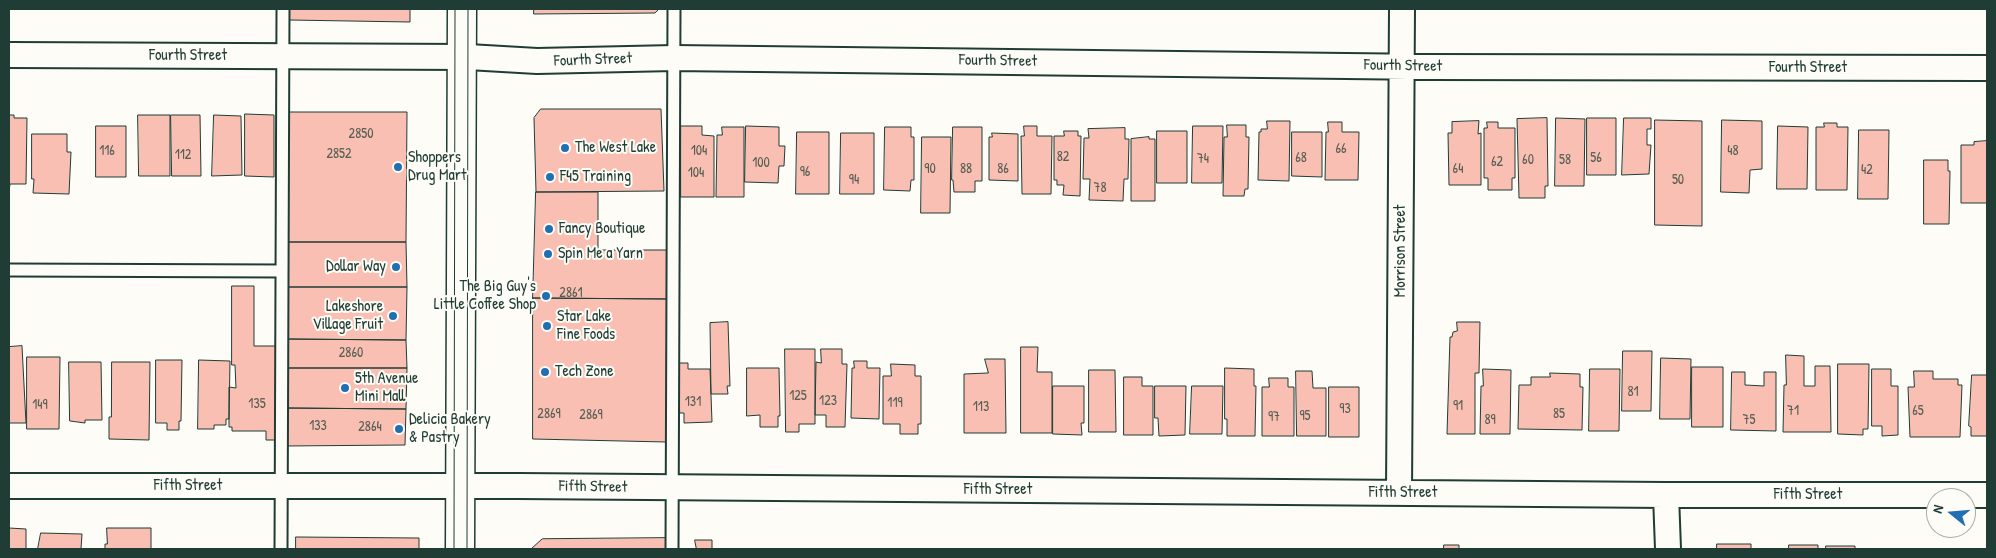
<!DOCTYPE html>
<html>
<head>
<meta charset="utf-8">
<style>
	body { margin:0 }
	#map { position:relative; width:1996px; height:558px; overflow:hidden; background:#fdfcf7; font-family:"Patrick Hand",sans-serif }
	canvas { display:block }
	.frame { position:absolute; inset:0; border:10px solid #1f3d34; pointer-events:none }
	.north { position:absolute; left:1926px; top:488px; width:50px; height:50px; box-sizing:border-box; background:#fdfcf7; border:1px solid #a4b0a9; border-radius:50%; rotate:287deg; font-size:14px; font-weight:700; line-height:20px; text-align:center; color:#1f3d34 }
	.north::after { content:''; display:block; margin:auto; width:18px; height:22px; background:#1f6fb2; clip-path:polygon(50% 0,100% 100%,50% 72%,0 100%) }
</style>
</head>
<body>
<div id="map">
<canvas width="1996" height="558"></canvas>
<div class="frame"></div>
<div class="north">N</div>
</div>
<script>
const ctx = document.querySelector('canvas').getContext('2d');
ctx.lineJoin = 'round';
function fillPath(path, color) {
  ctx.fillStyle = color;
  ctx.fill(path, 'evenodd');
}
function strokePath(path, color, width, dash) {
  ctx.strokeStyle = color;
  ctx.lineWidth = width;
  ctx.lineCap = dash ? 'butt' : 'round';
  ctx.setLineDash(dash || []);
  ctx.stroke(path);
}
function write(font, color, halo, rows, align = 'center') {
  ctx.font = font + ' "Patrick Hand",sans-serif';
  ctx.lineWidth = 4;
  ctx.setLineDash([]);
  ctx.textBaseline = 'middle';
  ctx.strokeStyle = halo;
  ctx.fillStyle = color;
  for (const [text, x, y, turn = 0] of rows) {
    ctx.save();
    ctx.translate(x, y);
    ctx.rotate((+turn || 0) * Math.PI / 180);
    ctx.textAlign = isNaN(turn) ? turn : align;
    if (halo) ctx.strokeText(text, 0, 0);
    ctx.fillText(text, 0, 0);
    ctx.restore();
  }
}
const building = new Path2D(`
	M289 9H410V22L289 20Z
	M534 9H659L655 13 534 14Z
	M541 109H661L664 191 536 192 534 118Z
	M286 112H407L406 242H286Z
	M245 114 274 115V177L245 176Z
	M9 115H14V118H27L26 184H10L9 192Z
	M138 115H170V176H139Z
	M171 115H200L201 176H172Z
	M214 115 241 116 242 175 212 176Z
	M1547 118 1548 186H1545V198H1519L1517 119Z
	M1556 118 1585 119 1584 186H1555Z
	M1587 118H1616V175H1587Z
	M1624 118H1651V129H1647V145H1651L1649 174 1622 175Z
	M1655 120 1702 121V226L1655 225Z
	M1722 120 1762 121V169L1750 170 1749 193 1721 192Z
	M1267 121H1290L1289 181 1258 180 1259 132H1261V129H1267Z
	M1479 121 1478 134 1481 133V185H1449L1448 133H1452V122Z
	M1328 122H1342V132H1359L1358 180H1325L1326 132H1328Z
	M1487 122H1498V128H1515V178H1512V190H1488V178H1484V128H1487Z
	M1824 123H1837V127H1848L1847 190H1816V127H1824Z
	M1227 125H1246V137H1249L1248 189H1245L1244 196H1223L1224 137H1227Z
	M96 126H126V177H96Z
	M681 126H702V135L714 136V197H681Z
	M746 126 779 127V146H785L784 166H779L778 183 745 182Z
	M1024 126H1037V136H1052L1051 194H1022L1021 136H1024Z
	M1193 126H1223L1222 183H1192Z
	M1778 126 1808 127 1807 189H1777Z
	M722 127H744V197H716L717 135H722Z
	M885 127H911V137H914V180H911L910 191 884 190Z
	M953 127H982V181H975V192H954L953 180H952Z
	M1125 128V139H1129L1128 179H1124L1123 201 1089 200 1090 179H1083L1084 138H1089L1088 129Z
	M1859 130H1889L1888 199H1858Z
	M1064 131H1078V136H1081L1080 196 1063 195 1064 185H1057V180H1054V136H1064Z
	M1157 131H1187V183H1157Z
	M797 132H829V194H796Z
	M1292 132H1322V177L1292 176Z
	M841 133H874V194H840Z
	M992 133 1018 134V181L989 180V137H992Z
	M32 134H67V152H71L69 194 33 193 34 179H32Z
	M922 137H951L950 213H921Z
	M1149 137V139H1155V201H1131V139Z
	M1987 141V203H1961V145H1974V142Z
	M1924 160H1948V171H1950L1949 224H1924Z
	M536 192H598V250H670L669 299 533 298Z
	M286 242H406L407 287H285Z
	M232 286H254V346H276V440H266V431H232V427H229V387L236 388 235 365H232Z
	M285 287H407L406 340 285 339Z
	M533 298 669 299 666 442 533 439Z
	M728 322 730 386H727L728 394H711L710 323Z
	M1457 322H1480L1479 373H1475V434H1447L1450 337H1452L1453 332 1457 331Z
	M285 339 406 340 407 368H285Z
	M22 346 26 423H9V347Z
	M1021 347H1038L1037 372H1052V433H1021Z
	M785 349H815V424H799V432H786Z
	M821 349H842V364H847L845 427H826V415H815L816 362 821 363Z
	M1623 351H1652L1651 411H1622Z
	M1786 355 1804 356V386H1815V366H1830L1831 432H1783L1784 385H1786Z
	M27 357H60L59 429H27Z
	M1661 358 1691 359 1690 419H1660Z
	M985 359H1005L1006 433H964V374L988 373Z
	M156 360H182L181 421H179V430H167V423H156Z
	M199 360 230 361 229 419H226V425H214V429H198Z
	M854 361H867V368H880L879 419 851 418 852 368H854Z
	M69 362H101L102 420H85V423L70 421Z
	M112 362H150L149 440 109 439V417H111Z
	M679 363H688V369H710L712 422 684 423V413H680Z
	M891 364 915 365V376H921V424H918V434H900V424H883V376H891Z
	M1838 364H1869L1868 429H1863V435L1838 434Z
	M1692 367H1723V427H1692Z
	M285 368H407L406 409 285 408Z
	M747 368H779L780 416H778V427H760V415L747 416Z
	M1225 368 1254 369V386H1256L1255 436H1227V419H1225Z
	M1483 369 1511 370 1510 434H1480L1481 386H1483Z
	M1590 369H1620L1619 431H1589Z
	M1872 369H1891V386H1898V435L1882 436V426H1872Z
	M1089 370H1115L1116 432H1089Z
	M1296 371H1312L1313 388H1326V436H1297Z
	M1914 371H1933V379H1958V385H1962L1960 437H1910L1908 387H1914Z
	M1732 372H1745V385L1764 386V372H1776V431L1731 430Z
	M1550 373 1580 374V387H1583L1582 430 1518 429 1519 385H1531V377H1550Z
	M1972 375H1987V436H1971V427L1969 426Z
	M1124 377H1142V386H1153V435H1124Z
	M1269 378H1288V387H1294V436H1262V387H1269Z
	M1053 386H1084V423H1081L1082 435 1053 434Z
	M1155 386H1186L1185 435 1159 436 1158 418H1155Z
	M1192 386H1223L1222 434H1190Z
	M1329 387H1359V437H1329Z
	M285 408 406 409 405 445 285 446Z
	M9 528 26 529V549H9Z
	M107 528H151V549H105V544H107Z
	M41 533 82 534 81 549H38Z
	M296 537 419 538V549H296Z
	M669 538V549H531L542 539Z
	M695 540H712V549H680H696Z
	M1717 544H1751V549H1717Z
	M1444 545H1459V549H1444Z
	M1789 545H1818V549H1789Z
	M1826 546H1855V549H1826Z`);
const lane = new Path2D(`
	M9 270 282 271
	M281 549 283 9
	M672 549 674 9`);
const street = new Path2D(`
	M9 55 468 57 537 61 674 58 1430 67 1987 68
	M9 486H519L1666 495H1987
	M1399 493 1402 9
	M1666 495 1668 549`);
const primary = new Path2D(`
	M460 549 462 9`);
const tram = new Path2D(`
	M454 549 455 9
	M467 549 468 9`);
const markers = [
	[565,148,5,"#1f6fb2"],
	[398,167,5,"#1f6fb2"],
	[550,177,5,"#1f6fb2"],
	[549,229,5,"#1f6fb2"],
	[548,254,5,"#1f6fb2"],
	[396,267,5,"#1f6fb2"],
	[546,296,5,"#1f6fb2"],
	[393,316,5,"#1f6fb2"],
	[547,326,5,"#1f6fb2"],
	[545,372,5,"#1f6fb2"],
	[345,388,5,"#1f6fb2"],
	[399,429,5,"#1f6fb2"]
];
const numberNames = [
	["2850",361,134],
	["66",1341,149],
	["116",107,151],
	["104",699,151],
	["48",1733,151],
	["2852",339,154],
	["112",183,155],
	["82",1063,157],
	["68",1301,158],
	["56",1596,158],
	["74",1203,159],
	["60",1528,160],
	["58",1565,160],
	["62",1497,162],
	["100",761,163],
	["90",930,169],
	["88",966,169],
	["86",1003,169],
	["64",1458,169],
	["42",1867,170],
	["96",805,172],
	["104",696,173],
	["94",854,180],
	["50",1678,180],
	["78",1100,188],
	["2861",571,293],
	["2860",351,353],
	["81",1633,392],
	["125",798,396],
	["123",828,401],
	["131",693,402],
	["119",895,403],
	["135",257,404],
	["149",40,405],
	["91",1458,406],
	["113",981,407],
	["93",1345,409],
	["71",1793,411],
	["65",1918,411],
	["2869",549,414],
	["85",1559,414],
	["2869",591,415],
	["95",1305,416],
	["97",1274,417],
	["89",1490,420],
	["75",1749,420],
	["133",318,426],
	["2864",370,427]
];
const streetNames = [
	["Fourth Street",188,56],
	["Fourth Street",593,60,-2],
	["Fourth Street",998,61,1],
	["Fourth Street",1403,66,1],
	["Fourth Street",1808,68],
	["Morrison Street",1401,251,-90],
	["Fifth Street",188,486],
	["Fifth Street",593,487,1],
	["Fifth Street",998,490],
	["Fifth Street",1403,493],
	["Fifth Street",1808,495]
];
const poiNames = [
	["The West Lake",575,148],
	["Shoppers",408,158],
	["Drug Mart",408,176],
	["F45 Training",560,177],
	["Fancy Boutique",559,229],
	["Spin Me a Yarn",558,254],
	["Dollar Way",386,267,"right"],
	["The Big Guy's",536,287,"right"],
	["Little Coffee Shop",536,305,"right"],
	["Lakeshore",383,307,"right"],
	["Village Fruit",383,325,"right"],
	["Star Lake",557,317],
	["Fine Foods",557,335],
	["Tech Zone",555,372],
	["5th Avenue",355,379],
	["Mini Mall",355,397],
	["Delicia Bakery",409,420],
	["& Pastry",409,438]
];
fillPath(building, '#f9bfb2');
strokePath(building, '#1f3d34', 1);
strokePath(lane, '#1f3d34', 15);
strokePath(street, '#1f3d34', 28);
strokePath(primary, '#1f3d34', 31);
strokePath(lane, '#fdfcf7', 11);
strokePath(street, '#fdfcf7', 24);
strokePath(primary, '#fdfcf7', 28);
strokePath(tram, '#1f3d34', 1);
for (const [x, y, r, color] of markers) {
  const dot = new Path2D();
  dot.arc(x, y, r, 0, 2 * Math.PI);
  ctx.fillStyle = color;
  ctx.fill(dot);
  strokePath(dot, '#fdfcf7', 2);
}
write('14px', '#565e54', null, numberNames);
write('16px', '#1f3d34', '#fdfcf7', streetNames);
write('16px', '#1f3d34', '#fdfcf7', poiNames, 'left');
</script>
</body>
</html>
